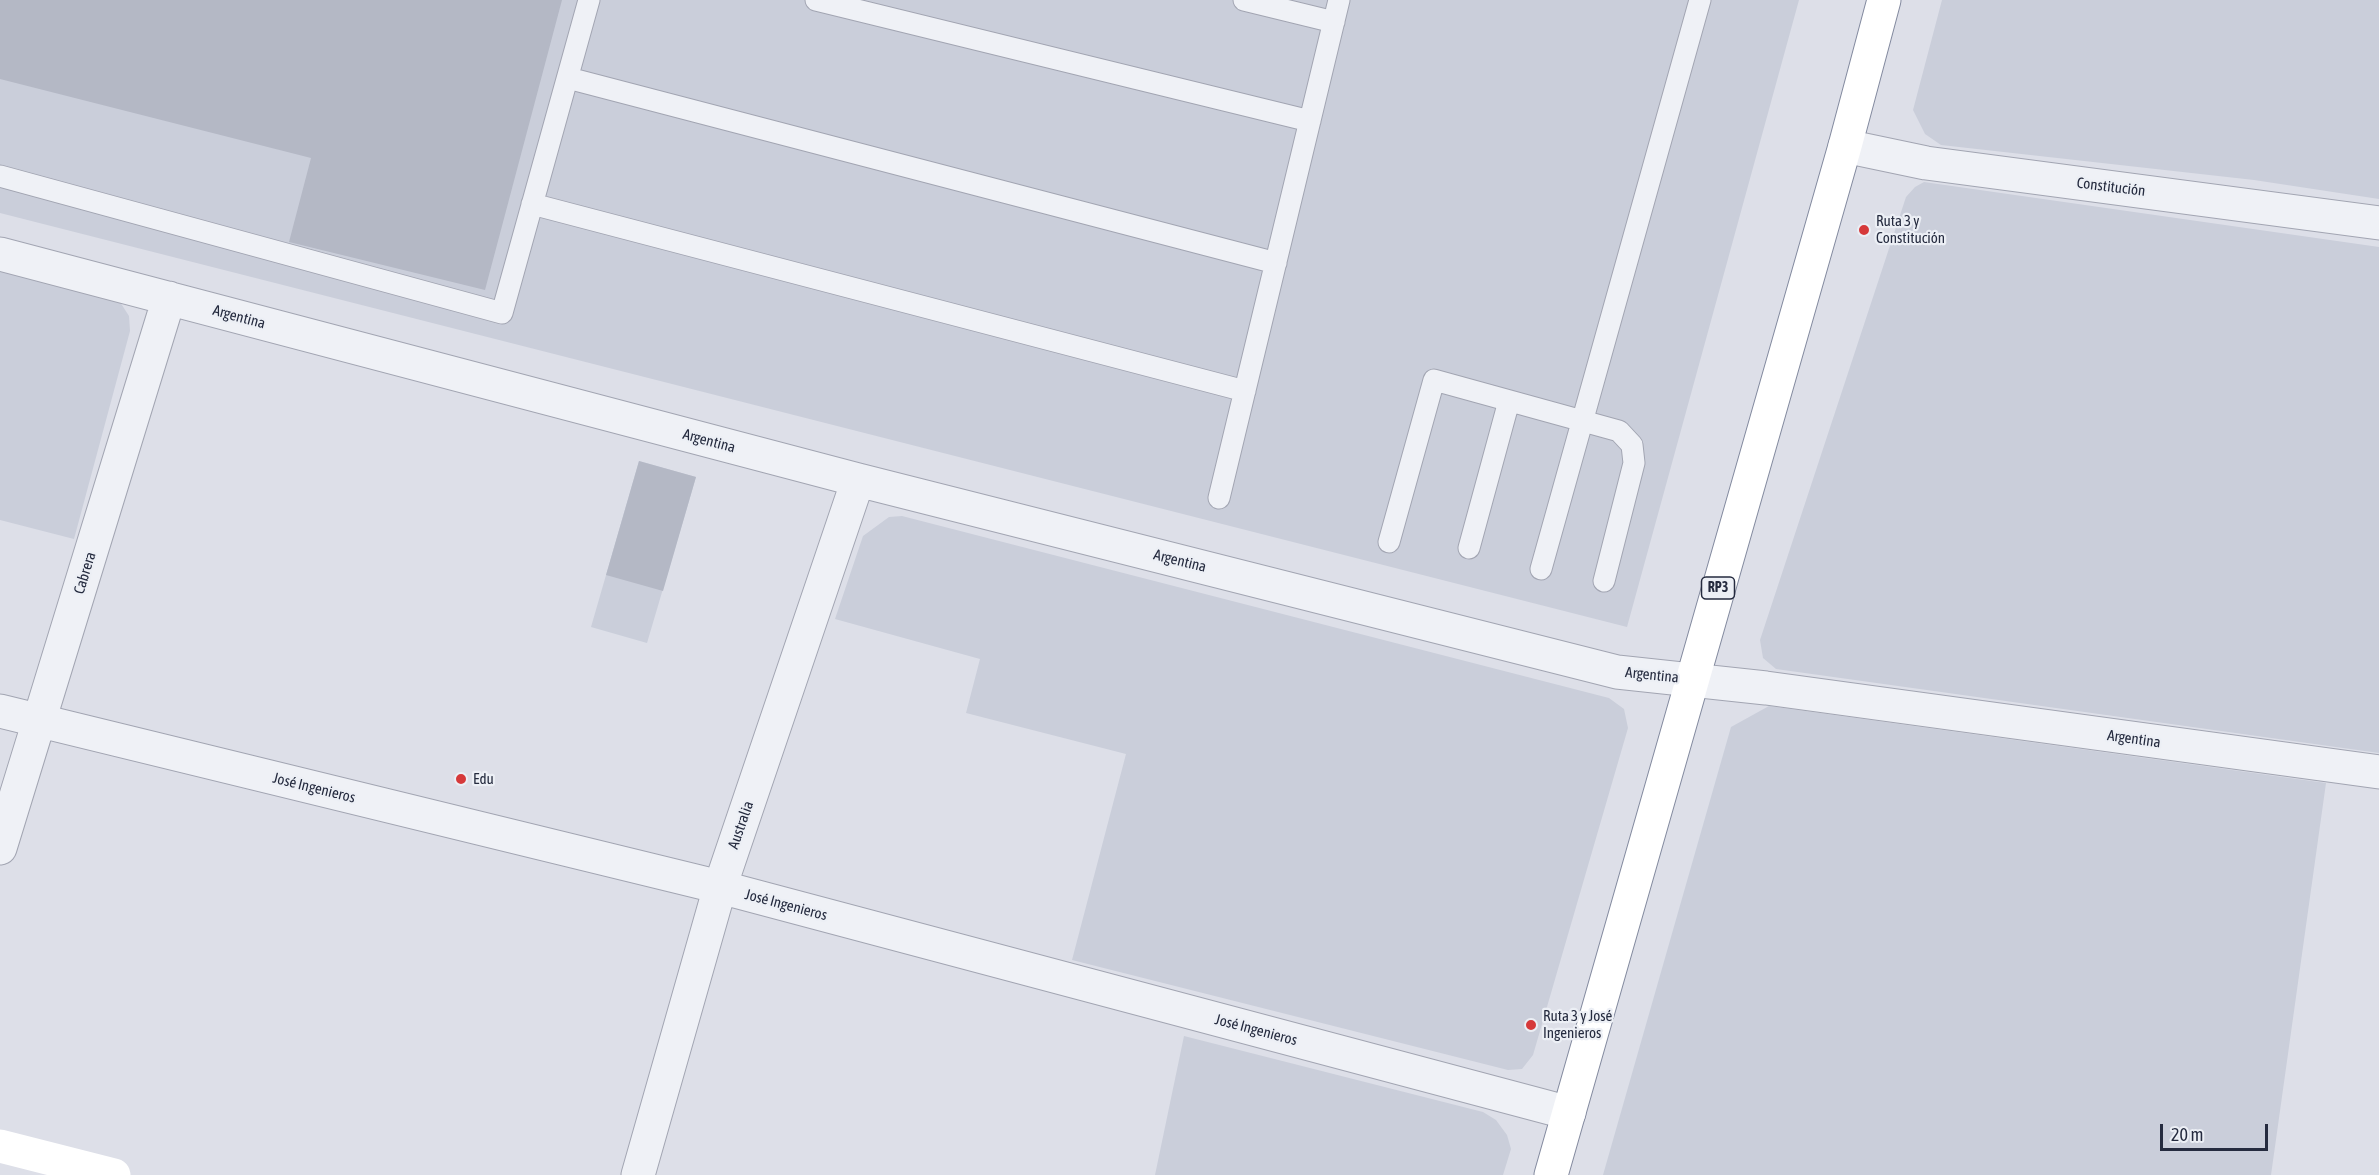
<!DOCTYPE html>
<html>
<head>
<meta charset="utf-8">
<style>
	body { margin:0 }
	#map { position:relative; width:2379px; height:1175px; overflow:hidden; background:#dddfe8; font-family:"Asap Condensed",sans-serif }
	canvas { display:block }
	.scale { position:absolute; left:2160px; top:1124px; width:108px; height:27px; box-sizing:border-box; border:3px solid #252b3f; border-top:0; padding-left:8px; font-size:18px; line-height:21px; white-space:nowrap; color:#252b3f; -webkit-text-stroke:4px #eceff5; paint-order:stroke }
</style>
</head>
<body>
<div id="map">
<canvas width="2379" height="1175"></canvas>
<div class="scale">20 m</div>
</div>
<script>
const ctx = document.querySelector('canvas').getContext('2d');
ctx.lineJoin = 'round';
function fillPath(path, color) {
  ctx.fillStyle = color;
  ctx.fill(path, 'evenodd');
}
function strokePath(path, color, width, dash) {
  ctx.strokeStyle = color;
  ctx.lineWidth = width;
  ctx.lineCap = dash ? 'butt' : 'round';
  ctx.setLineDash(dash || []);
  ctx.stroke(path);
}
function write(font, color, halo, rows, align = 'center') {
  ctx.font = font + ' "Asap Condensed",sans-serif';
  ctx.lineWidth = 4.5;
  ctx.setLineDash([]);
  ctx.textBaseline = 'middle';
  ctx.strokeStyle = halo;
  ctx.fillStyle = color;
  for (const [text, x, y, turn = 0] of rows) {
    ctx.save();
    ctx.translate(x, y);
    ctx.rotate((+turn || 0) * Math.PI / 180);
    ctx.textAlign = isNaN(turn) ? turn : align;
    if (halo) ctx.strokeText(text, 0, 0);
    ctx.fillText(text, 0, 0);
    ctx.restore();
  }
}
const built = new Path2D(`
	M0 0H1799L1627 627 0 213Z
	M1942 0H2379V199L2254 180 1941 145 1925 134 1913 110Z
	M1924 182 2379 247V753L1776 669 1763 658 1760 640 1906 197 1915 187Z
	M0 267 120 302 129 316 130 331 74 539 0 520Z
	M639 461 696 477 647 643 591 627Z
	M902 516 1609 698 1624 709 1628 728 1533 1055 1522 1069 1508 1070 1072 960 1126 754 966 713 980 659 835 619 863 536 889 517Z
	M1769 706 2326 783 2271 1175H1603L1731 727Z
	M1184 1036 1483 1112 1496 1120 1507 1135 1511 1149 1503 1175H1155Z`);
const building = new Path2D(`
	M0 0H562L485 290 289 242 311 158 0 79Z
	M639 461 696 477 663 591 606 575Z`);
const lane = new Path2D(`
	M816 0 1310 121
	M1244 0 1334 22
	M568 78 1276 263
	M0 176 502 313 589 0
	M532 204 1245 391
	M1219 498 1339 0
	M1389 542 1434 380 1619 431 1632 445 1634 463 1604 581
	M1469 548 1509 401
	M1541 569 1700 0`);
const street = new Path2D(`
	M1845 146 1926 163 2379 223
	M0 254 858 480 1617 672 1766 688 2379 772
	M0 711 720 887 1569 1113
	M0 848 169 298
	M638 1175 720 887 858 480`);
const secondary = new Path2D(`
	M0 1146 114 1175`);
const highway = new Path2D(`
	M1551 1175 1845 146 1884 0`);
const markers = [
	[1864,230,6,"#d6393a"],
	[461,779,6,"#d6393a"],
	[1531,1025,6,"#d6393a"]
];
const shields = [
	[1718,588,33]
];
const shieldNames = [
	["RP3",1718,588]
];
const streetNames = [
	["Constitución",2111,187,7],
	["Argentina",239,317,15],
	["Argentina",709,441,15],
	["Argentina",1180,561,14],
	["Cabrera",85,573,-73],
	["Argentina",1652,675,6],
	["Argentina",2134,739,8],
	["José Ingenieros",314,788,14],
	["Australia",741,825,-71],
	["José Ingenieros",786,905,15],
	["José Ingenieros",1256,1030,15]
];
const poiNames = [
	["Ruta 3 y",1876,221],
	["Constitución",1876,238],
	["Edu",473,779],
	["Ruta 3 y José",1543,1016],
	["Ingenieros",1543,1033]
];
fillPath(built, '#caceda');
fillPath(building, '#b4b8c5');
strokePath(lane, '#a2a5b2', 23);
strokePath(street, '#a2a5b2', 35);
strokePath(highway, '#838a9f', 35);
strokePath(lane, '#eff1f6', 21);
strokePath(street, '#eff1f6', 33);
strokePath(secondary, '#fff', 33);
strokePath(highway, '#fff', 33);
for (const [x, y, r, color] of markers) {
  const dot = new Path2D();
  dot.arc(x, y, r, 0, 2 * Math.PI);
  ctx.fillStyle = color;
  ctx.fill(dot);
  strokePath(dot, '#eceff5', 2);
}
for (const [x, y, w] of shields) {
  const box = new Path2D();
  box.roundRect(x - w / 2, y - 11, w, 22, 4.5);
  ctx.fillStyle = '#eceff5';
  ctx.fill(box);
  strokePath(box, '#252b3f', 1.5);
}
write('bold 14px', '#252b3f', null, shieldNames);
write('15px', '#252b3f', '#eceff5', streetNames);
write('15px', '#252b3f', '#eceff5', poiNames, 'left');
</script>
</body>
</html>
